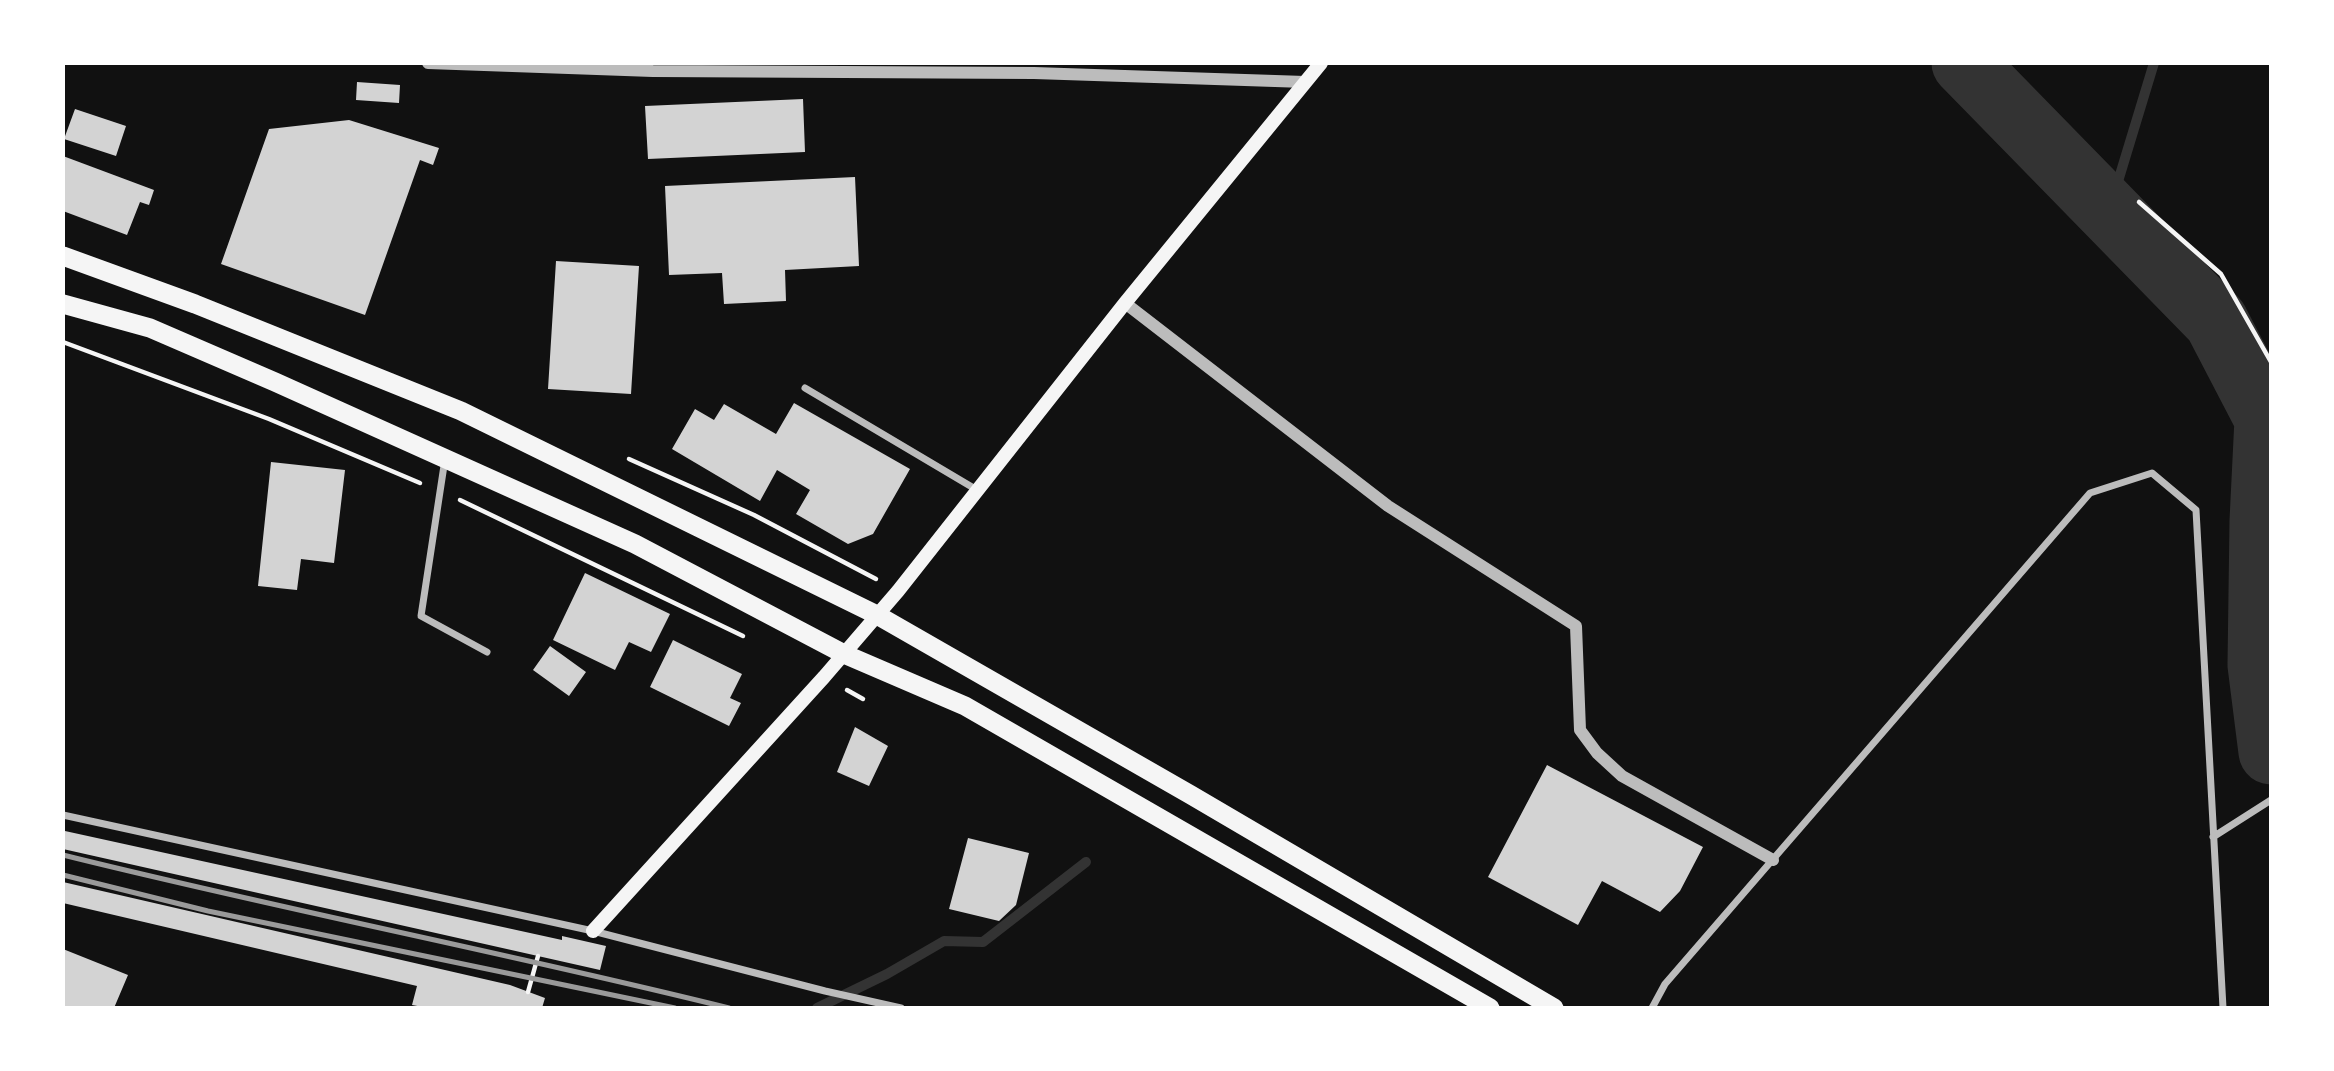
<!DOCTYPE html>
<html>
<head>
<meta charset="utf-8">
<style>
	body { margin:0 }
	#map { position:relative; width:2334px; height:1071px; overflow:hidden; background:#111; font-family:Lato,sans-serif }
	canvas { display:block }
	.frame { position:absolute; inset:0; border:65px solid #fff; pointer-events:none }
</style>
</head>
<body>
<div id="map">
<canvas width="2334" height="1071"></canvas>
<div class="frame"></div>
</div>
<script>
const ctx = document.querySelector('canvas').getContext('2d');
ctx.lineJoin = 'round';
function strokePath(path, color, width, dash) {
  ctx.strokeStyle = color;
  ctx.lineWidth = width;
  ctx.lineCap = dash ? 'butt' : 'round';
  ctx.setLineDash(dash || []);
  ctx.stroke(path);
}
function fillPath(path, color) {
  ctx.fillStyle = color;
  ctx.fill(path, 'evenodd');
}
const stream = new Path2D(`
	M2109 211 2154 63
	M817 1008 887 974 944 941 983 942 1086 862`);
const river = new Path2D(`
	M1964 63 2216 321 2267 419 2262 521 2260 665 2271 752`);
const building = new Path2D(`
	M357 82 400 85 399 103 356 100Z
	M803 99 805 152 648 159 645 106Z
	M75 109 126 126 116 156 64 139Z
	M349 120 439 148 433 165 420 160 365 315 221 264 269 129Z
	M63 156 154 190 149 205 140 202 127 235 63 211Z
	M855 177 859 266 785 270 786 301 724 304 722 273 669 275 665 186Z
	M556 261 639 266 631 394 548 389Z
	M794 403 910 469 873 534 848 544 796 514 810 490 777 470 760 501 672 449 695 409 714 420 724 404 776 434Z
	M271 462 345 470 334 563 301 559 297 590 258 586Z
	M585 573 670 614 651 652 629 642 615 670 553 640Z
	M673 640 742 674 730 698 741 703 729 726 650 687Z
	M550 646 586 672 569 696 533 670Z
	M855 727 888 746 869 786 837 772Z
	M1547 765 1703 847 1680 891 1660 912 1602 881 1578 925 1488 877Z
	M65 831 562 940V936L606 946 600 970 63 849Z
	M968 838 1029 853 1016 905 999 921 949 909Z
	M63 882 510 985 545 998 542 1008H428L412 1005 417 986 63 903Z
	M63 949 128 975 114 1008H63Z`);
const path = new Path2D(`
	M2139 202 2221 274 2271 362
	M63 342 269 419 420 483
	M629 459 754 515 876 579
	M460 500 743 636
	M847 690 863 699
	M528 992 538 956`);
const minor = new Path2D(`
	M805 388 977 490
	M445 459 421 616 487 652
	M63 815 593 931 825 991 901 1008
	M2213 837 2271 800
	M1652 1008 1665 984 2090 493 2152 473 2196 510 2223 1008`);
const tertiary = new Path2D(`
	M428 63 653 71 1034 73 1305 82
	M1125 303 1388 506 1576 626 1580 730 1597 753 1622 776 1773 860`);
const secondary = new Path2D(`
	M593 931 824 677 898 591 1125 303 1321 63`);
const trunk = new Path2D(`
	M63 256 195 304 461 411 877 615 1191 795 1554 1008
	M63 304 150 328 275 382 635 544 844 654 965 706 1490 1008`);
const rail = new Path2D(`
	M63 855C284 910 508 953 729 1008
	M63 875 208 911 675 1008`);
strokePath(stream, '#333', 10);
strokePath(river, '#333', 65);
fillPath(building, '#d3d3d3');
strokePath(path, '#f5f5f5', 4.5);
strokePath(minor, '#bcbcbc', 7);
strokePath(tertiary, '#bcbcbc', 12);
strokePath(secondary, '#f5f5f5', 14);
strokePath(trunk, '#f5f5f5', 19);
strokePath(rail, '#9a9a9a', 5);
</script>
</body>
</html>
